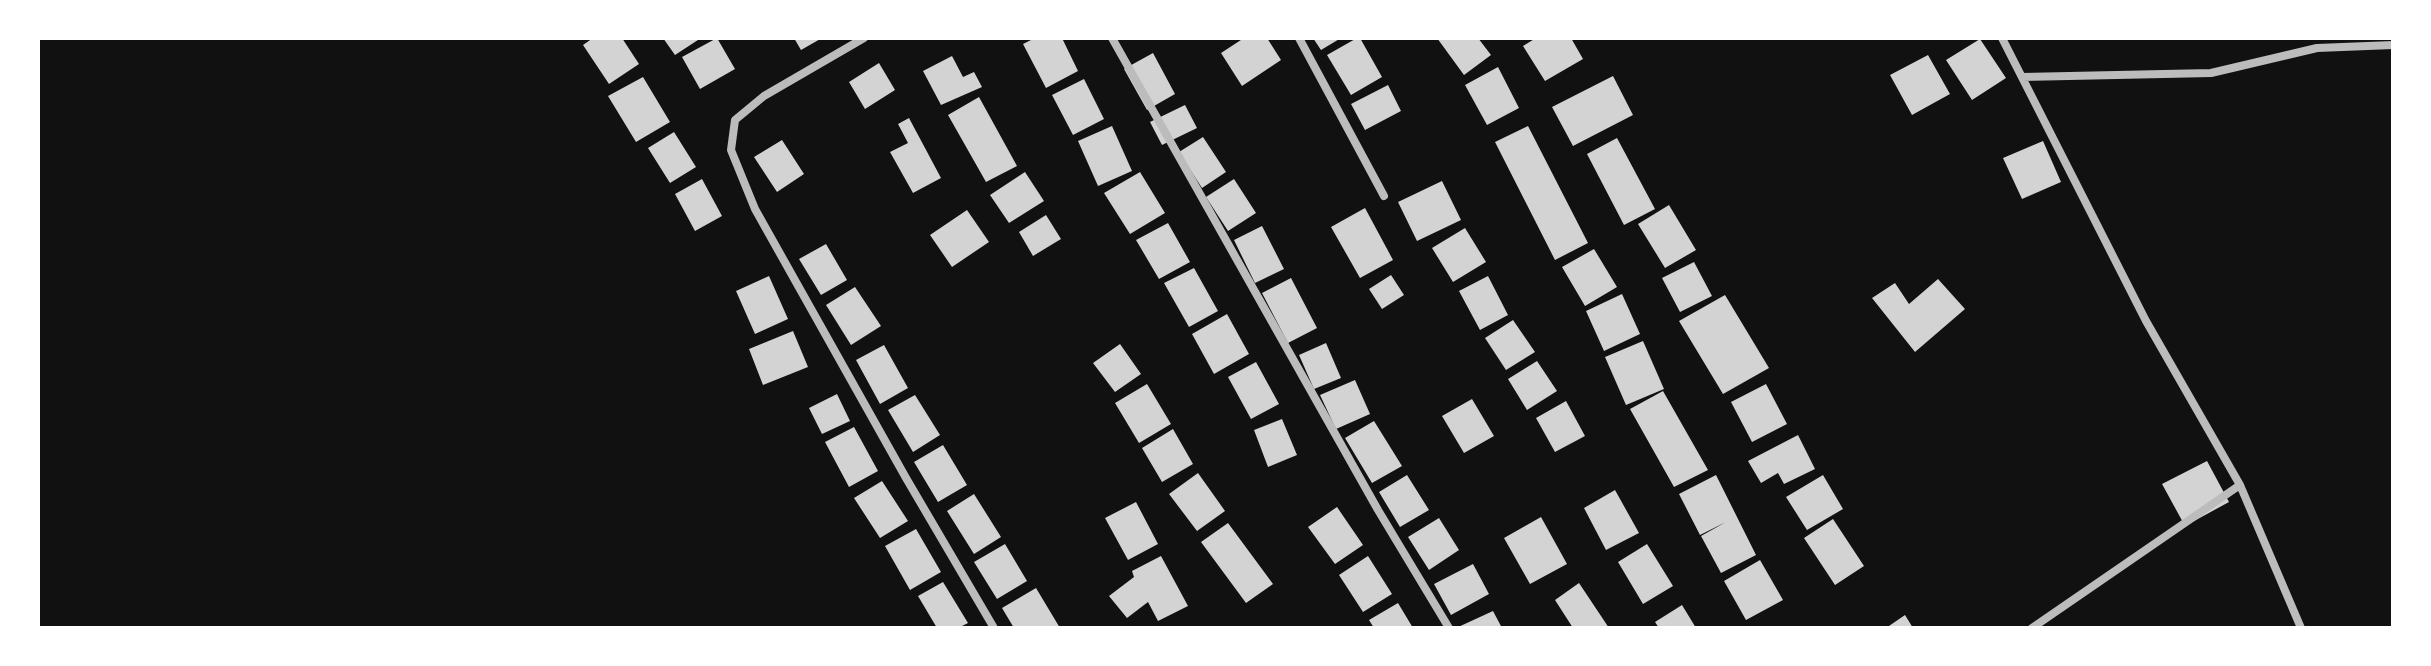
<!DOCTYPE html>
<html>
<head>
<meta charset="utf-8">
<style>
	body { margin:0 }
	#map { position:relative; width:2431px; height:666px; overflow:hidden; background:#111; font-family:"Space Grotesk",sans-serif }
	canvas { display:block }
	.frame { position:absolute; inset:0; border:40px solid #fff; pointer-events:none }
</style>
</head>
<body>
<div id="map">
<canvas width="2431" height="666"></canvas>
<div class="frame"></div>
</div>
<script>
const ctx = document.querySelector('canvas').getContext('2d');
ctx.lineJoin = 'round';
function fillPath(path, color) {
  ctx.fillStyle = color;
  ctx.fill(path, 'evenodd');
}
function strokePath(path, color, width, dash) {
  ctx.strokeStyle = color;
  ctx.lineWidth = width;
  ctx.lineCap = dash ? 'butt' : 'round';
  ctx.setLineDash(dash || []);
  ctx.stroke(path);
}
const building = new Path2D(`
	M593 38H622L639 64 609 84 583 45Z
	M663 38H701L675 55Z
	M717 38 735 69 700 89 682 57Z
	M794 38H822L801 50Z
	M1035 38H1062L1078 71 1046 88 1023 44Z
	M1244 38H1267L1281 60 1242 86 1221 53Z
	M1313 38H1341L1321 50Z
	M1357 38H1360L1382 77 1351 95 1327 55Z
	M1437 38H1478L1491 55 1464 75Z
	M1536 38H1571L1583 59 1545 81 1523 46Z
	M1980 39 2006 78 1972 100 1946 60Z
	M1153 53 1175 94 1147 110 1124 69Z
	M1928 55 1950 94 1912 115 1890 75Z
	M952 56 963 77 974 72 982 87 941 105 923 71Z
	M879 63 895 90 865 109 849 82Z
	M1498 67 1519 108 1487 125 1465 85Z
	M1613 76 1633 115 1573 146 1552 107Z
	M643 77 670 122 636 142 608 96Z
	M1084 79 1104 119 1073 135 1052 95Z
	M1388 85 1401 111 1365 130 1351 104Z
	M979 97 1017 166 986 182 948 115Z
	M1185 105 1197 128 1162 145 1150 122Z
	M909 118 941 178 913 193 890 152 908 143 898 124Z
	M1112 126 1132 171 1098 186 1078 141Z
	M1528 126 1588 243 1555 260 1495 142Z
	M674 132 696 167 670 183 648 148Z
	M1203 137 1226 172 1202 188 1179 152Z
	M1617 138 1655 209 1624 225 1587 154Z
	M782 140 804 174 777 192 754 157Z
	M2043 141 2061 182 2022 199 2003 158Z
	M1025 172 1044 201 1009 223 990 195Z
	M1140 172 1165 213 1130 234 1104 193Z
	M702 179 722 216 695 231 675 194Z
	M1234 179 1256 213 1228 231 1206 197Z
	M1442 181 1461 220 1417 241 1398 202Z
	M1669 205 1696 250 1665 268 1638 224Z
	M1365 208 1393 260 1360 278 1331 227Z
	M967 210 989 242 952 267 930 235Z
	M1046 215 1061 239 1033 256 1019 232Z
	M1168 223 1190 262 1159 279 1136 240Z
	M1262 226 1284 269 1255 283 1234 240Z
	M1465 228 1486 262 1453 282 1432 248Z
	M826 244 847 280 821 295 799 259Z
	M1594 249 1617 287 1585 306 1562 267Z
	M1694 262 1712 296 1680 312 1662 278Z
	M1194 268 1218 311 1189 327 1164 283Z
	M1391 275 1404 295 1382 309 1369 289Z
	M769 276 788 319 755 334 736 291Z
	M1488 276 1508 315 1480 330 1459 291Z
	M1291 278 1317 328 1288 343 1262 293Z
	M1938 279 1965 309 1915 352 1872 298 1895 283 1909 304Z
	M855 287 881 326 851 345 826 305Z
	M1622 294 1640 334 1604 351 1586 311Z
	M1725 295 1769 368 1723 394 1679 321Z
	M1227 314 1249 354 1214 374 1192 334Z
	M1513 320 1535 352 1506 370 1485 338Z
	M793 331 808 367 763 385 749 349Z
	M1643 341 1664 389 1626 405 1605 357Z
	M1326 343 1341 378 1314 389 1299 355Z
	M1120 344 1141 374 1115 392 1093 363Z
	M884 345 908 388 880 404 856 360Z
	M1537 361 1557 391 1527 410 1508 379Z
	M1256 362 1279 404 1251 419 1228 377Z
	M1355 380 1370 414 1336 429 1320 395Z
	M1147 384 1171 424 1139 443 1115 403Z
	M1766 384 1787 424 1752 442 1731 402Z
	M1663 391 1708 470 1674 487 1630 409Z
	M837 394 850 421 822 434 809 408Z
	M915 395 940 435 913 452 888 410Z
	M1472 399 1494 436 1464 453 1442 416Z
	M1566 401 1585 436 1555 452 1536 418Z
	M1282 419 1297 455 1268 467 1254 430Z
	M1374 421 1402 466 1372 483 1345 438Z
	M854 427 878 471 849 487 825 442Z
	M1173 429 1193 464 1162 482 1142 448Z
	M1798 435 1815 469 1784 484 1778 473 1761 483 1748 461Z
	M943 445 967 485 938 502 914 462Z
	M2207 461 2229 502 2185 526 2162 484Z
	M1198 473 1225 511 1197 531 1169 494Z
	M1407 475 1429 510 1400 527 1379 492Z
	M1716 475 1756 555 1721 573 1701 536 1726 522 1700 535 1679 494Z
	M1823 475 1843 509 1807 530 1786 497Z
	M882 481 908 521 880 538 854 498Z
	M1615 490 1639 533 1606 550 1584 508Z
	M974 494 1001 537 974 554 947 511Z
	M1136 502 1158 544 1128 560 1105 518Z
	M1337 507 1363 545 1335 564 1308 527Z
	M1541 517 1567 564 1530 584 1504 538Z
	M1439 518 1459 550 1429 570 1408 537Z
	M1833 519 1864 566 1835 585 1804 538Z
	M1228 523 1273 584 1246 603 1201 542Z
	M916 529 941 572 910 590 885 546Z
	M1005 544 1027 581 997 599 974 562Z
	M1647 544 1673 586 1643 604 1618 562Z
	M1161 556 1188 606 1158 621 1148 602 1127 618 1109 596 1134 577 1132 571Z
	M1368 556 1392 594 1363 612 1339 575Z
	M1760 560 1783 600 1746 620 1724 581Z
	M1473 564 1489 594 1451 615 1434 584Z
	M943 582 968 623 958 628H937L918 596Z
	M1579 583 1609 628H1573L1555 600Z
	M1036 588 1060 628H1014L1002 608Z
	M1398 603 1413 628H1374L1369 620Z
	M1682 605 1696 628H1659L1655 622Z
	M1493 611 1502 628H1456Z
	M1905 615 1913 628H1886Z`);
const minor = new Path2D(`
	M864 38 764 96 735 120 731 150 755 209 906 478 994 628
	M1112 38 1378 510 1449 628
	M1299 38 1384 196
	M2002 38 2146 321 2240 485 2301 628
	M2022 77 2211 73 2317 48 2393 45
	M2032 628 2240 485`);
fillPath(building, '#d3d3d3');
strokePath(minor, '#bcbcbc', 8);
</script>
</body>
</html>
